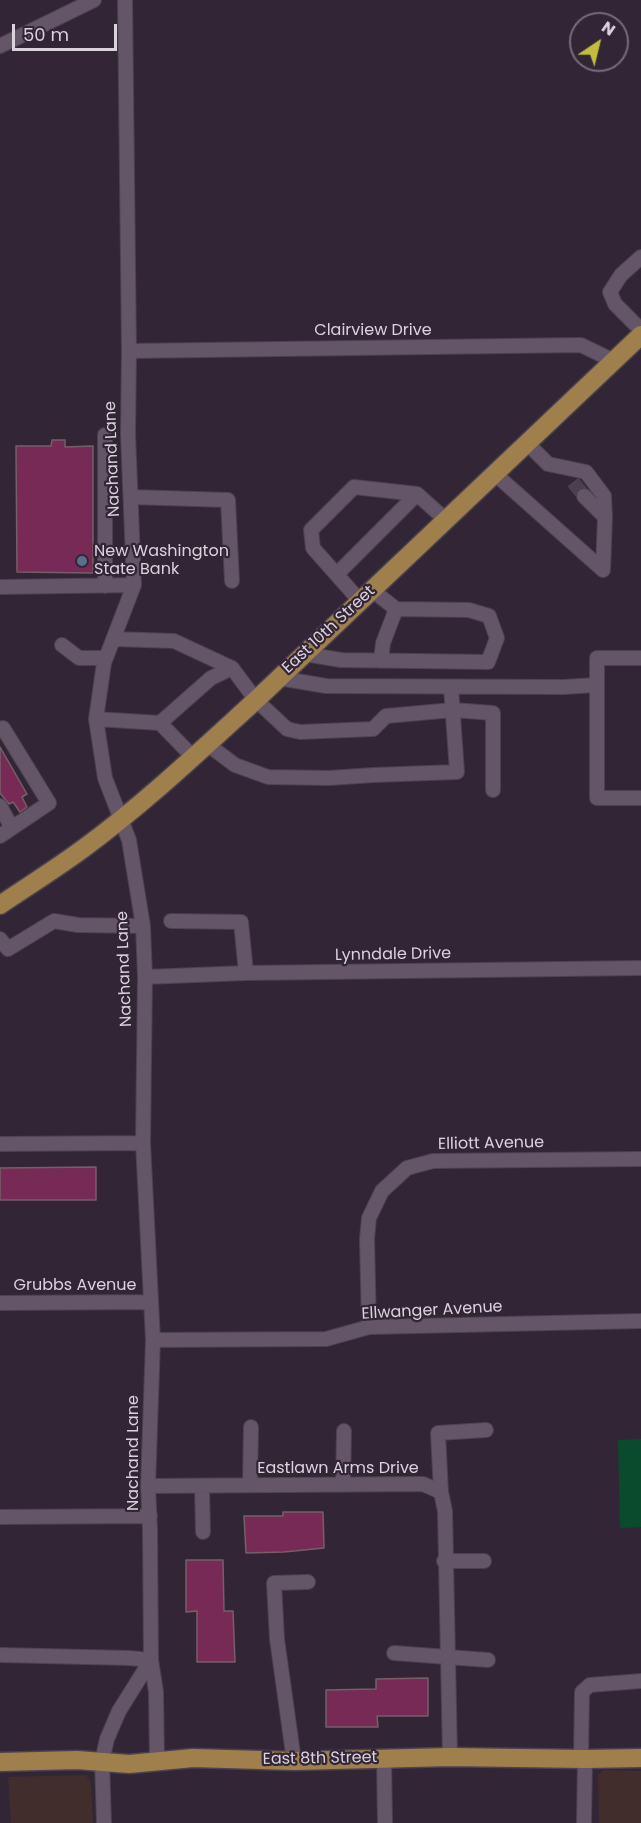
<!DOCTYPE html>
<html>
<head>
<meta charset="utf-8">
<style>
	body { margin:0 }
	#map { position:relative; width:641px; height:1823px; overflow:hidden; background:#322636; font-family:Poppins,sans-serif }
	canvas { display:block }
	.north { position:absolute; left:569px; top:12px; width:60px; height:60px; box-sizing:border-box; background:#322636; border:2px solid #756b79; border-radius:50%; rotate:35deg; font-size:16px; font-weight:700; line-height:24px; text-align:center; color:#dad2dd }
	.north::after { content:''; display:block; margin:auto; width:21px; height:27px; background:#c3bd3e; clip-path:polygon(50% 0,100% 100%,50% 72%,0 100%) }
	.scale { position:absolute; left:12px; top:24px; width:105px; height:27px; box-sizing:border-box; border:3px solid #dad2dd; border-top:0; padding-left:8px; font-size:18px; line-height:21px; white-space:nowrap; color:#dad2dd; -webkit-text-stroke:4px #322636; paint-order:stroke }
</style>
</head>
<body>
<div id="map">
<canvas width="641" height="1823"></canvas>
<div class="north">N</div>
<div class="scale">50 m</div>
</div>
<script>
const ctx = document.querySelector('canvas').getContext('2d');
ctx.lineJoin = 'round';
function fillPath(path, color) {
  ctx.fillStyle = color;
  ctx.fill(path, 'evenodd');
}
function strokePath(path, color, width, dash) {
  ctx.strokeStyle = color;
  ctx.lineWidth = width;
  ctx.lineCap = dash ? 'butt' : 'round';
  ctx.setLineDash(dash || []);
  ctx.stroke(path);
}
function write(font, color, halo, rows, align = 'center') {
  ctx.font = font + ' Poppins,sans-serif';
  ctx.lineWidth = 4.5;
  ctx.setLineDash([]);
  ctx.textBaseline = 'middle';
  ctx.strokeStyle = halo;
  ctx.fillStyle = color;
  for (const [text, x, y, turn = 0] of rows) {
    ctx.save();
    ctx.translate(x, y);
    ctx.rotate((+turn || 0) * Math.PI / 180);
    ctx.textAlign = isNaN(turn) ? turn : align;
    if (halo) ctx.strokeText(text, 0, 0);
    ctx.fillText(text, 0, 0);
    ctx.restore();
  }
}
const commercial = new Path2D(`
	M604 1770 641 1771V1823H599L598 1775Z
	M86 1775 91 1784 93 1823H11L8 1777Z`);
const green = new Path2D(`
	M641 1439V1527L620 1528 618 1440Z`);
const building = new Path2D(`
	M52 440H65V447L93 446V573L17 572 16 446H51Z
	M0 747 27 794 22 797 27 807 20 812 13 802 9 804 0 793Z
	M96 1167V1200H0V1168Z
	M283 1512H323L324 1548 284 1552 246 1553 244 1516H283Z
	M186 1560H223L224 1611H233L235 1662H197V1611L186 1612Z
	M428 1678V1716H377L378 1727H326V1690L376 1689V1679Z`);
const minorTunnel = new Path2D(`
	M573 482 584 496`);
const minor = new Path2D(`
	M0 46 94 0
	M641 257 621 275 610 292 615 304 641 330
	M129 351 581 345 614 361
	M105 435V586
	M495 474 603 570 605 517 604 496 586 472 548 464 527 443
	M584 496 605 517
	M131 497 228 500 232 581
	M337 574 417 494
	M0 587 134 585
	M360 601 313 548 311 530 354 487 417 494 446 520
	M114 639 174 641 232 668 256 700 287 729 300 732 373 729 386 716 453 710 493 713V790
	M62 645 79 658H100L104 663
	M305 654 341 660 488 662 497 638 489 616 469 610 396 609 372 590
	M641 658H597V798H641
	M381 661 383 643 396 609
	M279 678 326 686 564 687 596 685
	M96 719 160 723 193 757
	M160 723 211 678 232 668
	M207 744 235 765 268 777 329 778 374 775 457 772 451 687
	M0 806 12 828
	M0 836 49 803 3 728
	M171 921 241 922 246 973
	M0 939 8 949 54 921 78 925 143 926
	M145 977 246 973 641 968
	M0 1144 143 1143
	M0 1303 151 1302
	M369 1327 367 1239 369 1218 382 1191 407 1168 433 1161 641 1159
	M153 1340 326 1339 369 1327 641 1321
	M250 1485 251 1427
	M343 1485 344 1431
	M148 1486 423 1484 441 1492 445 1511 450 1757
	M202 1486 203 1532
	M441 1492 438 1433 486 1430
	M0 1517 150 1516
	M444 1561H484
	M394 1653 488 1660
	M0 1655 129 1658 151 1660 156 1692 157 1761
	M384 1759 385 1823
	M581 1759 582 1692 590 1685 641 1681
	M294 1761 277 1639 274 1583 308 1582
	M104 1823 102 1761 107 1739 119 1711 151 1660 150 1530 148 1486 153 1340 143 1143 145 977 143 926 129 840 105 778 96 719 104 663 134 585 128 434 129 351 125 0
	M584 1823 585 1759`);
const major = new Path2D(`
	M0 905C28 886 57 868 84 848 145 803 200 751 256 700L641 335
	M0 1762 77 1760 129 1764 193 1758 294 1761 450 1757 585 1759 641 1758`);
const markers = [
	[82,561,6,"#5c6f8a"]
];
const streetNames = [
	["Clairview Drive",373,331],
	["Nachand Lane",113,459,-92],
	["East 10th Street",329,630,-43],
	["Lynndale Drive",393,955,-1],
	["Nachand Lane",125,969,-92],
	["Elliott Avenue",491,1144,-1],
	["Grubbs Avenue",75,1286],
	["Ellwanger Avenue",432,1311,-3],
	["Nachand Lane",134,1453,-90],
	["Eastlawn Arms Drive",338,1469],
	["East 8th Street",320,1759,-1]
];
const poiNames = [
	["New Washington",94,552],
	["State Bank",94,570]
];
fillPath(commercial, '#412d2c');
fillPath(green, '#0a4b2e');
fillPath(building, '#772a55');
strokePath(building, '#755f69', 1.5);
strokePath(minorTunnel, '#4b404f', 14, [14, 7]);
strokePath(minor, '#4c424f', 16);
strokePath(major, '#4c424f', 21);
strokePath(minor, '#645668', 14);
strokePath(major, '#9f7f4b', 18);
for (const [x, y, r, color] of markers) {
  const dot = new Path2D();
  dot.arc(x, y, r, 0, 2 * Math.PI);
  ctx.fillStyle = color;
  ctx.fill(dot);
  strokePath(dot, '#322636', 2);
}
write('16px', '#dad2dd', '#322636', streetNames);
write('16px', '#dad2dd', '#322636', poiNames, 'left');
</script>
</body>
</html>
